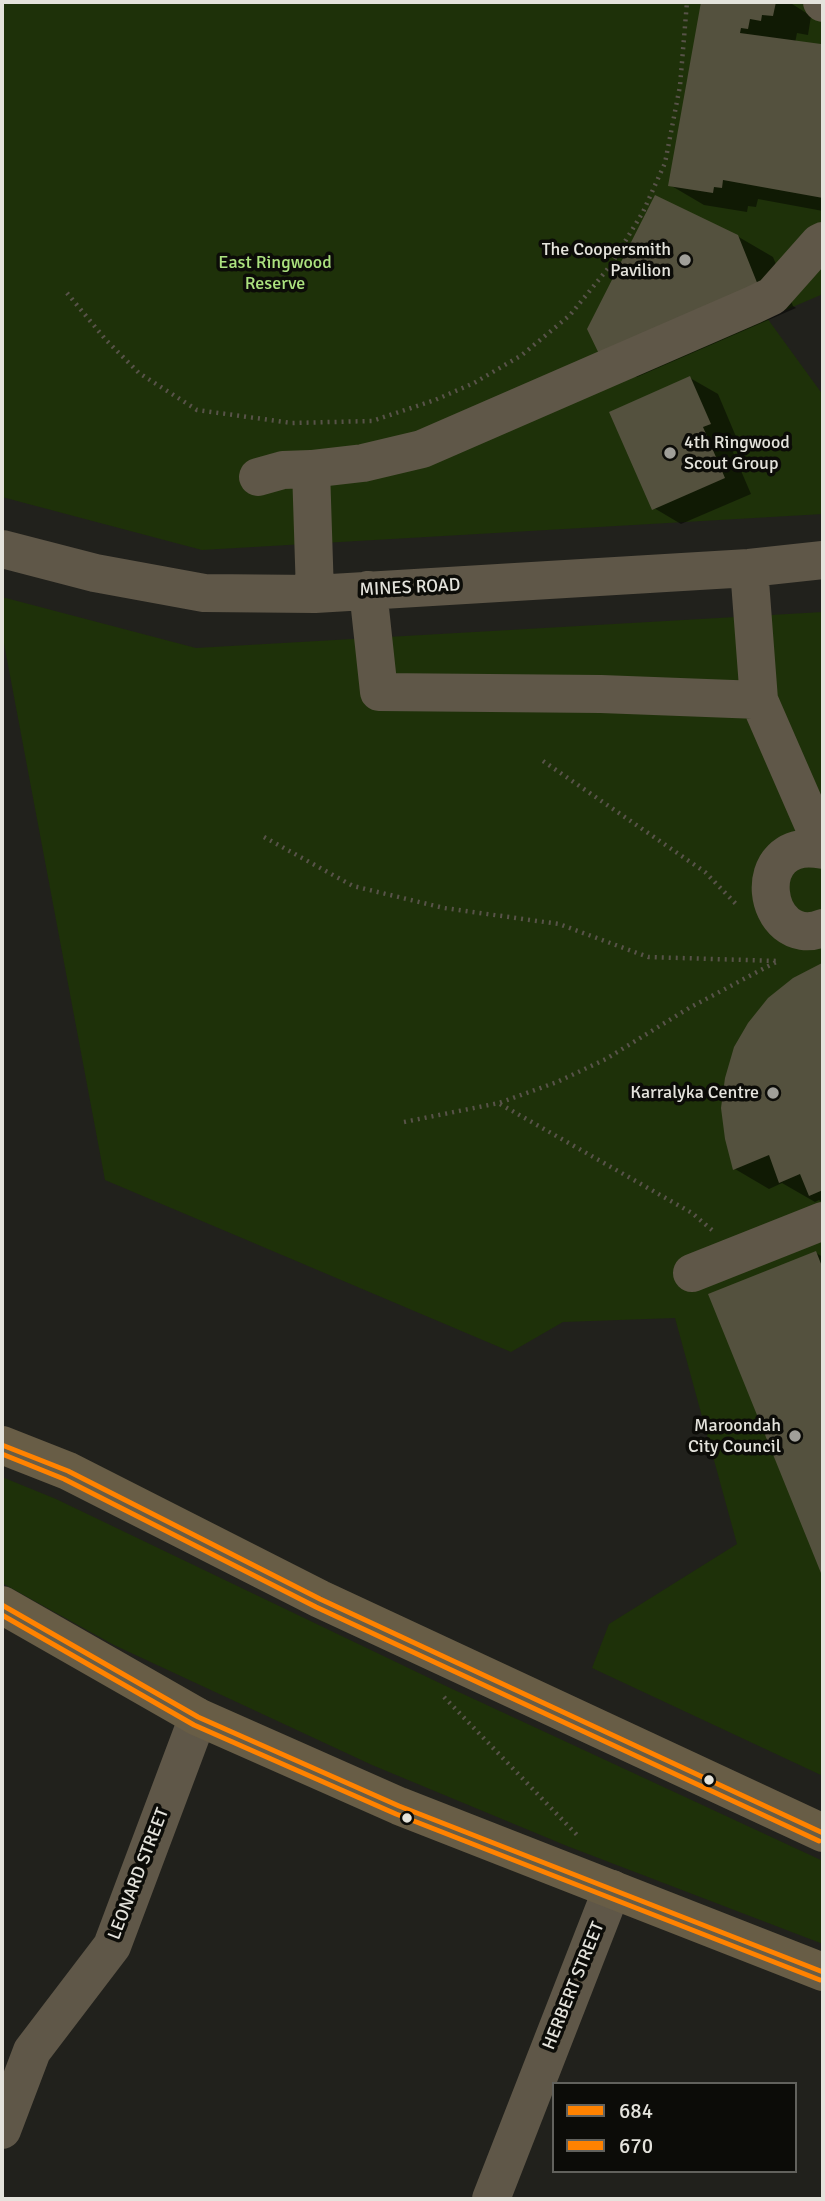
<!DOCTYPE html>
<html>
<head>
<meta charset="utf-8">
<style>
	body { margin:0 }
	#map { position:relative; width:825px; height:2201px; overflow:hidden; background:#21211c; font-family:Signika,sans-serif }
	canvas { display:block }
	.frame { position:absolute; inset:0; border:4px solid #e4e3dc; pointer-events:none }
	.legend { position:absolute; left:552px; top:2082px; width:245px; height:91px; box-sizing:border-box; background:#0c0c08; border:2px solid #62625d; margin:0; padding:9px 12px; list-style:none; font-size:21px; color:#e4e3dc }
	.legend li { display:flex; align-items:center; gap:14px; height:35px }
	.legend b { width:35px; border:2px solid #62625d }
</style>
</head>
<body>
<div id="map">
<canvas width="825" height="2201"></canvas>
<div class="frame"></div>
<ul class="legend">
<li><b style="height:9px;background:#ff8200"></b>684</li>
<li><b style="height:9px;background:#ff8200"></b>670</li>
</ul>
</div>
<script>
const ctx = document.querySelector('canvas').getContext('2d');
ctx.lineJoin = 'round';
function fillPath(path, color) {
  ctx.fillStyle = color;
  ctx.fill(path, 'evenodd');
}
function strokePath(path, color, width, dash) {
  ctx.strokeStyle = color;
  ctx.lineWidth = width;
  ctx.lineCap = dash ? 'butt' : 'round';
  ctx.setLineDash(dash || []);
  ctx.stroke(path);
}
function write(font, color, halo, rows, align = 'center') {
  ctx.font = font + ' Signika,sans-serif';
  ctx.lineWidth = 7;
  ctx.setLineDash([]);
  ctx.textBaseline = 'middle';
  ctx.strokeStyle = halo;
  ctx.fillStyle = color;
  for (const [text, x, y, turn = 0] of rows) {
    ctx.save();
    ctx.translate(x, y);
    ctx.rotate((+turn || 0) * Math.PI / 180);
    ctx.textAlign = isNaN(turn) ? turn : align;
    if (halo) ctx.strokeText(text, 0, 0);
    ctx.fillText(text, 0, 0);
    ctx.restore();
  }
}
const green = new Path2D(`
	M2 2H823V294L767 318 823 395V514L202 550 2 497Z
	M2 597 196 648 823 612V1776L592 1668 609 1624 737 1544 675 1318 563 1322 511 1352 105 1180 2 633Z
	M2 1477 56 1499 448 1687 823 1861V1944L567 1846 372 1765 114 1645 2 1583Z`);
const shadow = new Path2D(`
	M703 2H789L811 16 808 35 797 33 795 43 823 48V211L758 199 756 207 748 206 747 212 704 205 670 185Z
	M737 236 773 257 793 306 796 308 637 377 603 357Z
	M690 378 718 394 737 439 729 443 751 494 681 524 654 508Z
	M822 965 823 966V1203L819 1200 815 1202 782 1183 769 1189 735 1169 794 979Z
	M816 1253 823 1257V1574L711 1295Z`);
const building = new Path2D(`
	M701 2H776L773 16 762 15 761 21 750 19 748 29 741 28 740 33 821 44 823 56V198L723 180 722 188 714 187 713 193 668 186Z
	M655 195 738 235 758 285 601 358 587 329Z
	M690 376 711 424 703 427 725 478 652 510 609 412Z
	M822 963 823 1190 809 1196 800 1174 779 1183 769 1155 733 1170 725 1139 721 1108 725 1078 734 1047 748 1023 768 998 793 978Z
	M816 1251 823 1269V1578L708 1294Z`);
const path = new Path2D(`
	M67 293 106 340 139 373 197 410 292 423 372 421 435 400 474 383 522 355 570 315 610 266 643 212 665 163 680 86 687 2
	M543 761 705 872 736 904
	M264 837 353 886 444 908 559 924 648 957 778 961
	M500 1104 692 1213 712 1230
	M404 1122 499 1103 557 1082 606 1059 689 1008 776 962
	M444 1697 579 1837`);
const minor = new Path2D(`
	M822 2 823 3
	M258 477 283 470 311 469
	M2 549 95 573 204 593 315 594 749 568 823 560
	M368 590 379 692 601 694 759 700 749 568
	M315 594 311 469 363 463 422 449 753 305 772 296 819 243 823 241
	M759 700 823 847
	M823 850C745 834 762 952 823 928
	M692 1273 823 1221
	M2 2130 32 2051 112 1946 198 1717
	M491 2199 612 1889`);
const highway = new Path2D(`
	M2 1445 68 1471 320 1599 823 1833
	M2 1605 198 1717 399 1806 823 1972`);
const bus1 = new Path2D(`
	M2 1445 68 1471 320 1599 823 1833
	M2 1605 198 1717 399 1806 823 1972`);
const bus2 = new Path2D(`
	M2 1454 64 1479 316 1607 819 1841
	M2 1615 194 1725 396 1814 820 1980`);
const markers = [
	[685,260,7,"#a09f99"],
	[670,453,7,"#a09f99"],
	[773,1093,7,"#a09f99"],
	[795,1436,7,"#a09f99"],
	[709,1780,6,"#e4e3dc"],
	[407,1818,6,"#e4e3dc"]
];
const poiNames = [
	["The Coopersmith",671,250],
	["Pavilion",671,271],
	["4th Ringwood",684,443,"left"],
	["Scout Group",684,464,"left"],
	["Karralyka Centre",759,1093],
	["Maroondah",781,1426],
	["City Council",781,1447]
];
const parkNames = [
	["East Ringwood",275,263],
	["Reserve",275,284]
];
const streetNames = [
	["MINES ROAD",410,588,-3],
	["LEONARD STREET",139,1874,-69],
	["HERBERT STREET",574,1986,-68]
];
fillPath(green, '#1e3109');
fillPath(shadow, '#0007');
fillPath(building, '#54513e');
strokePath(path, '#585349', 4.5, [2, 5]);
strokePath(minor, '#5f5748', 38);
strokePath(highway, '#685d46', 38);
strokePath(bus1, '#ff8200', 5);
strokePath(bus2, '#ff8200', 5);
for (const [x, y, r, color] of markers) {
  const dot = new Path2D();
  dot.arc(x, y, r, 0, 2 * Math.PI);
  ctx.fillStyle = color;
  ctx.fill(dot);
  strokePath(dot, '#0c0c08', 2.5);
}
write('18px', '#e4e3dc', '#0c0c08', poiNames, 'right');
write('18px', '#ace27f', '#0c0c08', parkNames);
write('18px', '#e4e3dc', '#0c0c08', streetNames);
</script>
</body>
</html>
